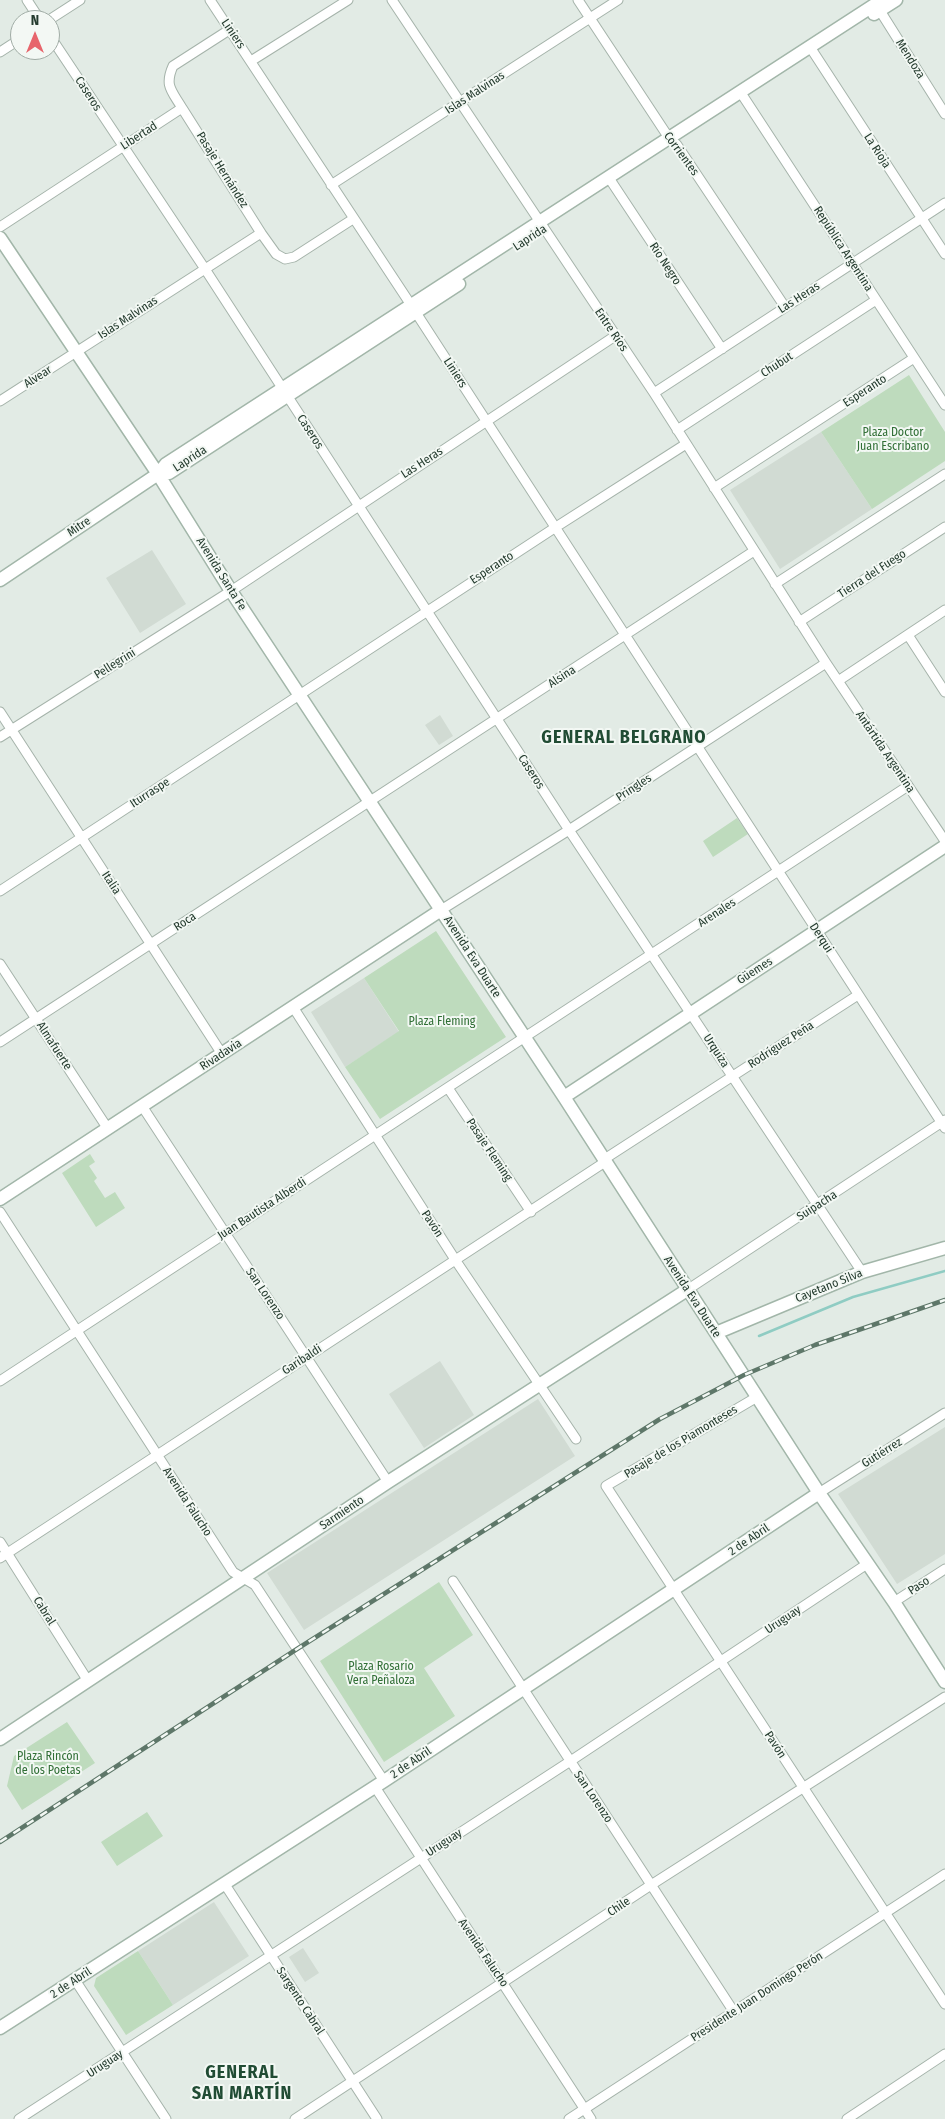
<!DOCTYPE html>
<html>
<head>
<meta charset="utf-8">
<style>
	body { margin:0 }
	#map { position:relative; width:945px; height:2119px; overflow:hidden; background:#e2ebe5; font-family:"Fira Sans Condensed",sans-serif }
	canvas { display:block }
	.north { position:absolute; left:10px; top:10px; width:50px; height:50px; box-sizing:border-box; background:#f3f8f4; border:1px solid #a0aca5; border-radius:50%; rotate:0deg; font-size:14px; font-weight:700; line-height:20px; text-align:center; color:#243b2e }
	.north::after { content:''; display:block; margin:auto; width:18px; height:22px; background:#e7656c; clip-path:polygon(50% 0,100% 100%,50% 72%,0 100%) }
</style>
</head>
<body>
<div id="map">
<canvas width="945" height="2119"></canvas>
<div class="north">N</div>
</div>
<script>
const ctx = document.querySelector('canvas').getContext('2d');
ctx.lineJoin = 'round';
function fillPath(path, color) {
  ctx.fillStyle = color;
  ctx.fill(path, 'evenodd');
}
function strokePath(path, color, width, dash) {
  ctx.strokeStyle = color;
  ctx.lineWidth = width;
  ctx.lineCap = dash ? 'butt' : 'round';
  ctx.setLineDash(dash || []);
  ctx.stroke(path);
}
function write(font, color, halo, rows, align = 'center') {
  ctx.font = font + ' "Fira Sans Condensed",sans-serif';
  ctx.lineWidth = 4;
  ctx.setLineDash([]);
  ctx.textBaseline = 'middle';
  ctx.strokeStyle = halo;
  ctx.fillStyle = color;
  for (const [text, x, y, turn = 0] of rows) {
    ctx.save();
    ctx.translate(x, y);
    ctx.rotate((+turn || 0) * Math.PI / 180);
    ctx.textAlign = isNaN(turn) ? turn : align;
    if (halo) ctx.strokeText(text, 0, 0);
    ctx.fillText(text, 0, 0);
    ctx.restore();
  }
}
const built = new Path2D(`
	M821 432 872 509 780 569 730 490Z
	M152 550 186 604 140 633 106 578Z
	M440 715 453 736 439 745 425 725Z
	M364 978 399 1032 345 1067 311 1012Z
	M440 1361 474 1415 424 1448 389 1394Z
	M538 1399 575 1456 304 1630 267 1573Z
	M945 1427V1554L897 1584 838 1494Z
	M214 1902 249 1956 173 2005 138 1951Z
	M303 1948 319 1973 305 1982 289 1957Z`);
const green = new Path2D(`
	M909 375 945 432V461L872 509 821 432Z
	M737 818 748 834 713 857 703 841Z
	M436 931 506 1037 380 1119 345 1067 399 1031 364 978Z
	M90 1154 95 1162 89 1166 97 1178 94 1181 105 1198 115 1192 125 1208 96 1227 62 1173Z
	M439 1582 473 1635 424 1668 455 1716 384 1762 320 1661Z
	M67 1722 95 1763 22 1810 7 1786 14 1756Z
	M147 1812 163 1836 117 1866 101 1842Z
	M138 1951 173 2005 126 2035 94 1986 96 1978Z`);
const stream = new Path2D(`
	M759 1336 853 1297 945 1271`);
const street = new Path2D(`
	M27 0 40 20
	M210 0 411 305 945 1128
	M392 0 654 393 826 663 945 841
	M578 0 669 138 677 145 785 307
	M877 6 945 114
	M49 20 80 0
	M50 36 205 269 569 830 862 1272
	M810 47 945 254
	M0 52 20 39
	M251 61 348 0
	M741 93 945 405
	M182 108 261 233
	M609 178 722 349
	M331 185 618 0
	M0 227 182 108C172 91 164 86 173 66L229 30
	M654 393 945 203
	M0 401 261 233 276 254 285 259 294 257 353 219
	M677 430 876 300
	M714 488 914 358
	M775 584 945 474
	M799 622 945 527
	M908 635 945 692
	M838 681 945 610
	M0 712 222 1054
	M0 737 231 591 615 336
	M0 891 556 527 686 444
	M441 910 569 830 826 663
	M0 964 108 1129
	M293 1007 456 1261 576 1439
	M0 1042 754 551
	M448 1088 531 1212
	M142 1106 388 1482
	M603 1160 858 995
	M0 1212 233 1572 255 1585 384 1781
	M687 1290 945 1120
	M0 1381 908 786
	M757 1397 606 1486 945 2004
	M819 1493 945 1413
	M0 1542 88 1681
	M0 1558 605 1162
	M453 1581 734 2012
	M894 1602 945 1569
	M375 1787 591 2119
	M224 1883 377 2119
	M75 1980 166 2119
	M19 2119 569 1762 867 1564
	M295 2119 651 1885 945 1697
	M569 2119 945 1874
	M847 2119 945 2054`);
const secondary = new Path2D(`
	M874 14 896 0
	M0 238 158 474 231 591 564 1097 819 1493 894 1602 945 1682
	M158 474 169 473 459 284
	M0 580 158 474 166 464 882 0
	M564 1097 945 846
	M0 1199 441 910
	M716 1333 862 1272 945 1248
	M0 1739 388 1482 687 1290
	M0 2028 384 1781 819 1493`);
const rail = new Path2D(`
	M0 1842 297 1649 660 1419 744 1375 815 1345 945 1300`);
const streetNames = [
	["Liniers",233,34,56],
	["Mendoza",910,59,58],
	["Islas Malvinas",475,93,-33],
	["Caseros",88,94,57],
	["Libertad",139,136,-33],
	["La Rioja",877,151,57],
	["Corrientes",681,154,54],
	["Pasaje Hernández",222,170,58],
	["Laprida",530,238,-33],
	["República Argentina",843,249,57],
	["Río Negro",665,264,57],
	["Las Heras",799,298,-33],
	["Islas Malvinas",128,318,-33],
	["Entre Ríos",611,330,56],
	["Chubut",777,365,-33],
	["Liniers",455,373,57],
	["Alvear",38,377,-33],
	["Esperanto",865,391,-33],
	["Caseros",310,432,57],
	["Laprida",190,459,-33],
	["Las Heras",422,463,-33],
	["Mitre",79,527,-34],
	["Esperanto",492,568,-33],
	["Avenida Santa Fe",221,574,58],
	["Tierra del Fuego",872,574,-33],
	["Pellegrini",115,664,-32],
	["Alsina",562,677,-33],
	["Antártida Argentina",885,752,56],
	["Caseros",531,772,57],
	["Pringles",634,788,-33],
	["Iturraspe",150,793,-33],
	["Italia",111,883,57],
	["Arenales",717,913,-33],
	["Roca",185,922,-33],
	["Derqui",821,938,57],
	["Avenida Eva Duarte",472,957,57],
	["Güemes",755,971,-33],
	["Rodríguez Peña",781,1045,-33],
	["Almafuerte",54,1046,57],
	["Urquiza",716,1051,57],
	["Rivadavia",221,1055,-33],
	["Pasaje Fleming",489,1150,56],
	["Suipacha",817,1206,-33],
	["Juan Bautista Alberdi",262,1209,-33],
	["Pavón",432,1224,57],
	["Cayetano Silva",829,1286,-22],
	["San Lorenzo",265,1294,56],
	["Avenida Eva Duarte",692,1297,57],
	["Garibaldi",302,1360,-33],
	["Pasaje de los Piamonteses",681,1442,-31],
	["Gutiérrez",882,1453,-32],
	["Avenida Falucho",187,1502,57],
	["Sarmiento",342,1513,-34],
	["2 de Abril",749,1540,-34],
	["Paso",919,1586,-33],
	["Cabral",44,1611,58],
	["Uruguay",783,1620,-34],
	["Pavón",775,1745,57],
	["2 de Abril",411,1763,-34],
	["San Lorenzo",593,1797,56],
	["Uruguay",444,1843,-33],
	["Chile",619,1907,-34],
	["Avenida Falucho",483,1953,56],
	["2 de Abril",71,1983,-33],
	["Presidente Juan Domingo Perón",757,1997,-33],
	["Sargento Cabral",300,2001,57],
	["Uruguay",105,2064,-33]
];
const parkNames = [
	["Plaza Doctor",893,433],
	["Juan Escribano",893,447],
	["Plaza Fleming",442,1022],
	["Plaza Rosario",381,1667],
	["Vera Peñaloza",381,1681],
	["Plaza Rincón",48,1757],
	["de los Poetas",48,1771]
];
const districtNames = [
	["GENERAL BELGRANO",624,738],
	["GENERAL",242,2073],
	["SAN MARTÍN",242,2094]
];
fillPath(built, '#d1dbd3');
fillPath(green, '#bedbbd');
strokePath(stream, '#8fccc3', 2.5);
strokePath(street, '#a5b3aa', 11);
strokePath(secondary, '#a2b6a9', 15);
strokePath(street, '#fff', 9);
strokePath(secondary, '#fff', 12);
strokePath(rail, '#5e7769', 4.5);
strokePath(rail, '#f3f8f4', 2.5, [8]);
write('12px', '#243b2e', '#f3f8f4', streetNames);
write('12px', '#316f36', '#f3f8f4', parkNames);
ctx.letterSpacing = '1px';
write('bold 18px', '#214c34', '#f3f8f4', districtNames);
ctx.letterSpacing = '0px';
</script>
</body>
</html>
